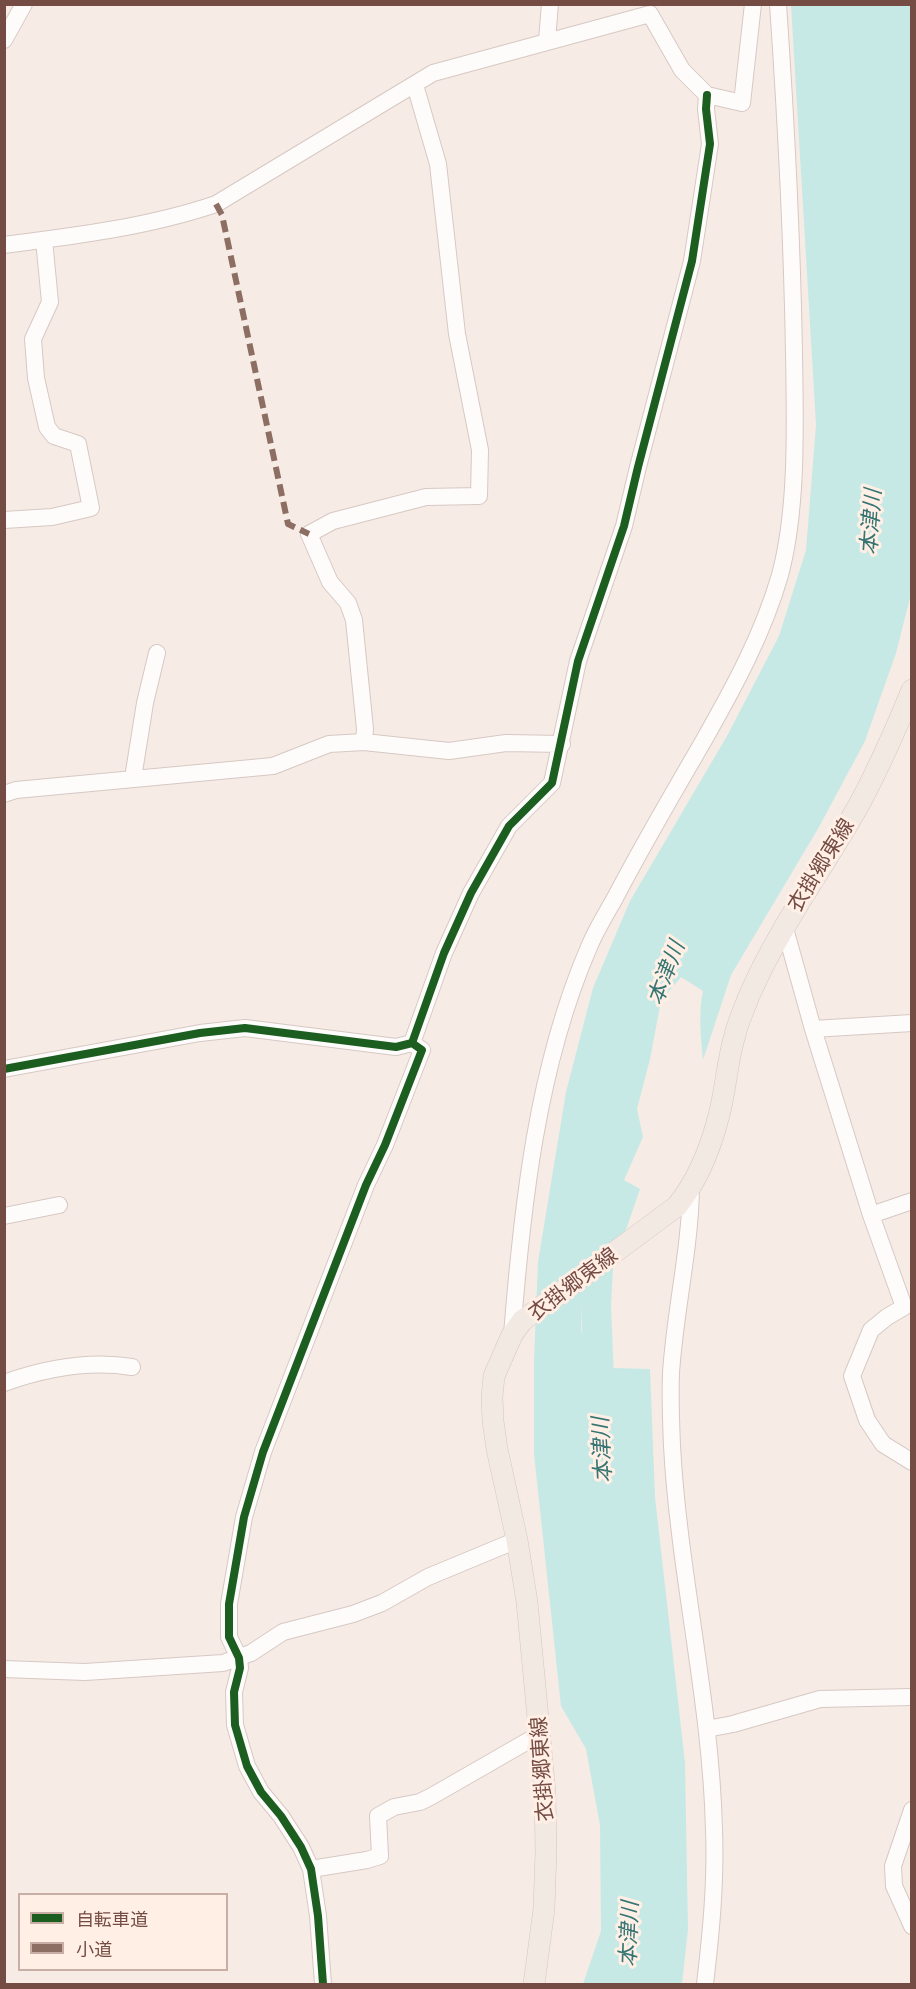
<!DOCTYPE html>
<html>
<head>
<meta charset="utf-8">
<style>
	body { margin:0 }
	#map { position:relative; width:916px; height:1989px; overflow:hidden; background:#f6ece5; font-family:Commissioner,"Noto Sans JP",sans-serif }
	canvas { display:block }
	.frame { position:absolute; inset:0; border:6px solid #754c44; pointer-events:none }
	.legend { position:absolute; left:18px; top:1893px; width:210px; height:78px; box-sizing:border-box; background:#ffefe5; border:2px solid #c8aea5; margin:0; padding:8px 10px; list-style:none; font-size:18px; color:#754c44 }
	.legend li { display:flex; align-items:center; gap:12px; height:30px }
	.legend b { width:30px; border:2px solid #c8aea5 }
</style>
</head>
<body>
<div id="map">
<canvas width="916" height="1989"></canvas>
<div class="frame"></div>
<ul class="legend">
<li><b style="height:8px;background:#1b5e20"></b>自転車道</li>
<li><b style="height:8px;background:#8d6e63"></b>小道</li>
</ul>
</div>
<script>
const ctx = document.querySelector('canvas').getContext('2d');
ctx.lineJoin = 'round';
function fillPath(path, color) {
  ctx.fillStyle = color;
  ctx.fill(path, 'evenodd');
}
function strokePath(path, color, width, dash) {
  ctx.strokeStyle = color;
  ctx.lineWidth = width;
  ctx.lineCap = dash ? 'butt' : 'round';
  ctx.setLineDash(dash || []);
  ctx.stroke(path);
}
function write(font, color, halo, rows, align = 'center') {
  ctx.font = font + ' Commissioner,"Noto Sans JP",sans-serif';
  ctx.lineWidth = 6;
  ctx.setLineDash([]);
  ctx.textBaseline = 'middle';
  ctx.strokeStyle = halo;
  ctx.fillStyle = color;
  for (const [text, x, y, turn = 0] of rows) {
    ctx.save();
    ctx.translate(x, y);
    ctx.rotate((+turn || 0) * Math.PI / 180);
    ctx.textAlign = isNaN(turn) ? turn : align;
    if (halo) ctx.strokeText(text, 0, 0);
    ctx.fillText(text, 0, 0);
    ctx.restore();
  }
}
const water = new Path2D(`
	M791 5H911L912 590 896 653 865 741 819 827 731 975 703 1060C701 1037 698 1014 703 991L681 977 661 1001 650 1059 637 1109 643 1137 624 1180 640 1189 606 1288 581 1302V1330L592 1361 612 1368 650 1369 655 1497 685 1763 688 1929 682 1984H583L601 1931 600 1825 586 1749 561 1706 534 1454V1360L538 1262 566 1092 593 988 630 901 727 736 779 636 806 550 816 425Z`);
const river = new Path2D(`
	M599 1251 596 1305 600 1404`);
const minor = new Path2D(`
	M4 40 24 4
	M547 40 550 4
	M4 245C75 236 148 227 216 204L433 73 650 14 682 70 707 95 742 103 753 4
	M4 520 52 517 91 508 78 444 54 436 47 427 36 378 33 339 50 302 44 240
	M364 742 365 729 354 620 348 603 330 582 309 534 333 521 426 497 479 496 480 450 457 334 438 164 415 85
	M133 778 145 703 157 653
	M4 794 16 790 273 766 329 744 364 742 449 751 506 743 562 744
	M784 925 813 1029 871 1215 904 1307 887 1317 871 1330 852 1376 867 1420 883 1444 912 1462
	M813 1029 912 1023
	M4 1069 200 1033 245 1028 396 1047 412 1043 444 953 471 893 509 826 552 783 578 661 624 526 638 467 692 261 710 144 706 109 707 95
	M691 1188C690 1250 675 1311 671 1373 670 1397 671 1422 672 1446 679 1575 711 1701 714 1830 716 1882 711 1933 705 1984
	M871 1215 912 1201
	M4 1216 59 1205
	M512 1335C522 1207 537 1067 589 947 596 930 606 914 615 898 643 844 674 792 704 740 734 687 763 634 780 575 798 508 795 422 794 353 792 237 786 120 778 4
	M4 1383C46 1368 88 1360 132 1367
	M4 1669 85 1672 223 1663 251 1653 283 1632 353 1614 382 1603 428 1577 517 1540
	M707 1729 733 1724 820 1699 912 1697
	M912 1810 893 1866 894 1886 912 1926
	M311 1869 367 1860 380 1856 378 1816 394 1807 420 1802 432 1796 540 1734
	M323 1984 318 1916 311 1869 301 1847 281 1816 261 1792 247 1766 235 1725 234 1692 240 1668 239 1658 229 1637V1604L244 1517 263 1452 366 1185 385 1145 422 1050 412 1043`);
const major = new Path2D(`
	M534 1984 544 1909 546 1851 545 1792 527 1602 517 1540 497 1449 493 1421 492 1397 494 1376 512 1335 522 1321 677 1206C698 1180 711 1147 719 1115 726 1089 727 1061 735 1035 738 1022 744 1009 749 996 778 929 820 873 856 810 878 771 895 731 912 690`);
const quiet = new Path2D(`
	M216 204 222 215 288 524 309 534`);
const cycleway = new Path2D(`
	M4 1069 200 1033 245 1028 396 1047 412 1043 444 953 471 893 509 826 552 783 578 661 624 526 638 467 692 261 710 144 706 109 707 95
	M323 1984 318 1916 311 1869 301 1847 281 1816 261 1792 247 1766 235 1725 234 1692 240 1668 239 1658 229 1637V1604L244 1517 263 1452 366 1185 385 1145 422 1050 412 1043`);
const streetNames = [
	["衣掛郷東線",821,865,-58],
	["衣掛郷東線",573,1284,-37],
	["衣掛郷東線",542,1769,-94]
];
const waterNames = [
	["本津川",871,522,-86],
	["本津川",666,973,-69],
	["本津川",602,1450,-93],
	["本津川",629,1934,-88]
];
fillPath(water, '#c6e9e5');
strokePath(river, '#c6e9e5', 30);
strokePath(minor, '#d7c8c3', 18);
strokePath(major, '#d5c6c2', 22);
strokePath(minor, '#fefcfb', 16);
strokePath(major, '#f2e9e2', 21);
strokePath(quiet, '#8d6e63', 6, [12, 6]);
strokePath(cycleway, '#1b5e20', 8);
write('21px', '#754c44', '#ffefe5', streetNames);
write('italic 22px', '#357573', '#ffefe5', waterNames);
</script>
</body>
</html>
